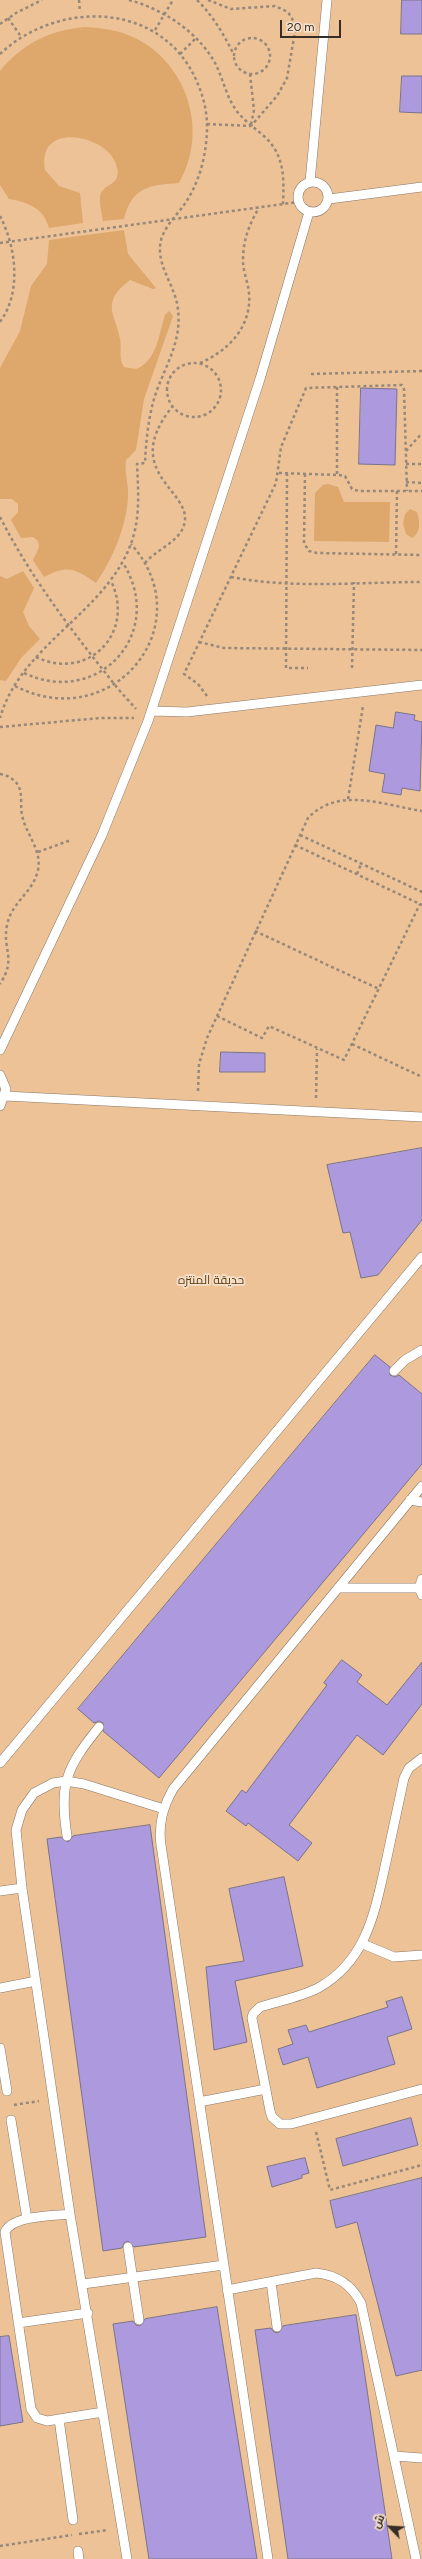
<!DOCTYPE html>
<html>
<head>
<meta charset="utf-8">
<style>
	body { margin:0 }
	#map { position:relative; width:422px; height:2559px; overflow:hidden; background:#f5e0cc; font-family:Figtree,Cairo,sans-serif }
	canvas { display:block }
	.north { position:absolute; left:370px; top:2507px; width:40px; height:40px; -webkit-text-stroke:3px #f5e0cc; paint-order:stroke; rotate:295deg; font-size:11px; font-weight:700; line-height:16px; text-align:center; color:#362e26 }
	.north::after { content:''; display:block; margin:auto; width:14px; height:18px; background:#362e26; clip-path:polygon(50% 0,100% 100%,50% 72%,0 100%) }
	.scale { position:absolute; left:280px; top:20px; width:61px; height:18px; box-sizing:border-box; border:2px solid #362e26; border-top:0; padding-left:5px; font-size:12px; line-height:14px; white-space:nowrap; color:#362e26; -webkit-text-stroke:3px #f5e0cc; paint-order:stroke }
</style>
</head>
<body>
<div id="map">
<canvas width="422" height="2559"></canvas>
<div class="north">ش</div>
<div class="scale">20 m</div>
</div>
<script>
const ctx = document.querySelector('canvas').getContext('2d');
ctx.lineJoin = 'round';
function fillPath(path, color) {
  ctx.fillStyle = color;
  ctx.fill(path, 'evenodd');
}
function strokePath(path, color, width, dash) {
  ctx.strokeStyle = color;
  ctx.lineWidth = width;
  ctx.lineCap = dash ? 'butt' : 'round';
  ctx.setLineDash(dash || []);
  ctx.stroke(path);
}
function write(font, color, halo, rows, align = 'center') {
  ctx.font = font + ' Figtree,Cairo,sans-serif';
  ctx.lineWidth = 3.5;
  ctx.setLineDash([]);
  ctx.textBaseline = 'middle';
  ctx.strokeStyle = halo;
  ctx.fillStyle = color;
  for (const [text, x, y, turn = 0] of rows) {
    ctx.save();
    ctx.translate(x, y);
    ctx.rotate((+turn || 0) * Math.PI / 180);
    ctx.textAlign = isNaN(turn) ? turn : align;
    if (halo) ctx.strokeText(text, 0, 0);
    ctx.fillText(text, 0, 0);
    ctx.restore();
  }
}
const green = new Path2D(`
	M0 0H422V2559H0Z`);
const water = new Path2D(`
	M85 27C102 28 119 30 135 38 188 64 209 132 179 183 149 185 132 187 124 219L103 221C102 214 98 200 101 193 107 182 123 185 116 164 107 135 36 120 45 170L59 186 80 193 83 223 49 228C44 208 27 202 9 199L0 185V71C22 44 50 30 85 27Z
	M124 230 128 254 156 288 153 289 130 280C100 303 115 313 120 339 122 348 118 359 124 367L136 369C157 361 159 334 165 315L169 311 173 316 144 399 136 450 126 460C124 472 129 485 128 497 126 528 113 558 96 583 74 568 68 565 44 577L33 560C37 552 44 543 33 537L21 538 11 520 18 512V504L12 499H0V368L20 331 31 286 47 264 49 240Z
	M328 484 338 487 344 502H390L389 542 314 541 315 493 323 485Z
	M410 509 417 512C420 521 421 533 412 538L406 534 403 524 405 514Z
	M23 571 34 588 23 612 29 626 40 639 21 658 6 681 0 680V576L7 579Z`);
const building = new Path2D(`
	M402 0H422V34H401Z
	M402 76H422V113L400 112Z
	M361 388 397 389 395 465 359 464Z
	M396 712 415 715 414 720 422 722 420 791 402 788 401 795 382 792 385 774 369 771 376 725 393 728Z
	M221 1052 265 1053V1072H220Z
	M422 1148V1220L378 1275 361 1278 350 1232 343 1233 327 1165Z
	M375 1355 390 1367V1375L395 1377 399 1375 422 1394V1464L159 1778 103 1731V1723L99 1721 94 1723 78 1709Z
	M342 1660 362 1675 357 1682 387 1705 422 1662V1704L383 1755 357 1735 289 1825 312 1843 298 1861 248 1823 246 1826 226 1811 242 1790 246 1793 327 1685 324 1683Z
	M150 1825 206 2237 134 2247 128 2241 124 2243 122 2248 103 2251 47 1839 61 1837 68 1842 73 1836Z
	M284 1877 303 1966 235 1981 247 2042 214 2050 206 1967 244 1961 229 1889Z
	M402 1997 412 2029 387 2037 395 2064 317 2088 308 2057 283 2065 278 2049 293 2044 288 2030 306 2025 309 2032 388 2007 386 2002Z
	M411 2118 418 2145 343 2166 336 2139Z
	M305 2158 309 2173 302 2175V2178L272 2187 267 2167Z
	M422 2178V2370L396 2376 357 2222 336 2228 330 2201Z
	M217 2307 257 2559H149L113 2324 133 2321 136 2325 140 2326 145 2319Z
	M356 2315 392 2559H288L255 2330 271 2328 274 2332 278 2333 283 2326Z
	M9 2336 23 2422 0 2426V2337Z`);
const path = new Path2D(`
	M79 0 80 12
	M129 0C163 9 198 32 215 63 223 78 226 96 236 110 244 121 255 128 265 137 285 156 284 179 283 204
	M197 0C213 16 223 33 233 53
	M208 0 231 9 275 6 288 12 294 22 295 32 287 78 277 96 251 126
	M8 18 20 35
	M0 24 16 13 42 0
	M155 30 173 0
	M234 56a18 18 0 1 1 36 0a18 18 0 1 1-36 0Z
	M0 54C57 0 162 0 197 82 203 95 207 111 207 126 207 153 200 182 184 205 176 216 165 226 161 240 155 266 176 285 178 310 182 344 163 369 154 399 148 420 146 442 145 463L137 464C138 487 140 511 134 534 113 611 22 641 0 718
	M180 54 196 38
	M250 74 254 110 251 125
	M207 124 251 126
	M0 216C16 247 22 292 0 322
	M0 243 298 202
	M167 390a27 27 0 1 1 54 0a27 27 0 1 1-54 0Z
	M200 363C228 351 252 327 249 293 248 282 243 272 243 260 243 241 249 224 259 208
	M311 374 422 371
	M337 387V475
	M406 451 422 433
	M406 464H422
	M279 473 339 475 345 476 352 489 359 491H422
	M287 473 286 668H308
	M305 474 304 543 309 551 317 553 422 555
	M406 482 422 483
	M396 554 397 491
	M145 563C155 551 174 544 182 530 202 492 116 477 172 407
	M231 577C292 589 359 582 422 582
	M199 642 224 648 422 650
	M36 657C88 682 136 633 111 581
	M352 668 354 582
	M24 673C98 708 167 633 123 563
	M15 686C113 736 203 624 131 544
	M119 690 136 709
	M207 696 198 684 184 674 276 483 281 447 306 388 402 385 404 389 407 491
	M0 727 100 718H134
	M0 774C7 775 14 779 18 785 23 794 20 805 22 815 26 835 42 849 38 870 33 893 12 901 7 925 2 950 17 958 0 984
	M348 799 363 706
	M300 835 422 892
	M295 845 422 905
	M38 852 71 840
	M357 874 361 864
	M255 931 379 989
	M217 1016 262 1038 269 1026 344 1060 420 904
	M352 1044 422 1077
	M198 1091 199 1064 207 1038 308 818C339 786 383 805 422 811
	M316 1098 317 1049
	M14 2105 39 2101
	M316 2132 330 2190 422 2165
	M79 2534 108 2530
	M0 2546 72 2535`);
const lane = new Path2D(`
	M298 197a15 15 0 1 1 30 0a15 15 0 1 1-30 0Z
	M310 182 327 0
	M329 199 422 187
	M152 711 187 712 422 685
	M0 1050 102 835 148 721 260 379 309 212
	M0 1075 6 1089 0 1106
	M5 1096 422 1117
	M394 1371 405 1360 422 1350
	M410 1500 422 1502
	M422 1579 419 1588 422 1595
	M338 1588H419
	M422 1758 409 1768 404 1778C398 1806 392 1834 386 1862 375 1911 367 1961 318 1988 301 1997 279 2001 260 2007L253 2014 252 2018 270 2111 272 2117 280 2124H291L422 2089
	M0 1763 422 1257
	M67 1836C59 1784 66 1768 99 1727
	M0 1891 22 1888
	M363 1944 394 1957 422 1955
	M0 1988 36 1981
	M0 2048 7 2091
	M199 2102 266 2089
	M11 2120 27 2219
	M70 2214C53 2216 12 2215 5 2232L31 2409 37 2418 47 2421 103 2412
	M128 2247 139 2320
	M271 2282 277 2327
	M83 2284 224 2265
	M227 2290 316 2273C337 2275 351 2284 361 2303L416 2559
	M18 2323 88 2313
	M59 2419 73 2520
	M394 2456 422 2458
	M78 2551 79 2559
	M127 2559 70 2214 22 1888 16 1830 22 1810 34 1793 53 1783 66 1781 84 1784 164 1809
	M268 2559 161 1845C158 1824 163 1807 173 1789L422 1486`);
const pathBridge = new Path2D(`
	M0 517C32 580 75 635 119 690`);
const parkNames = [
	["حديقة المنتزه",211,1280]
];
fillPath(green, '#edc296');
fillPath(water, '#dea76c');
fillPath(building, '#ad99de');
strokePath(building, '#7a748b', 1);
strokePath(lane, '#8a7866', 10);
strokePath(path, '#97887a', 2.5, [3, 3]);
strokePath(lane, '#fff', 9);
strokePath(pathBridge, '#97887a', 2.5, [3, 3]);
write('12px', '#5f3b0c', '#f5e0cc', parkNames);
</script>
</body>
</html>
